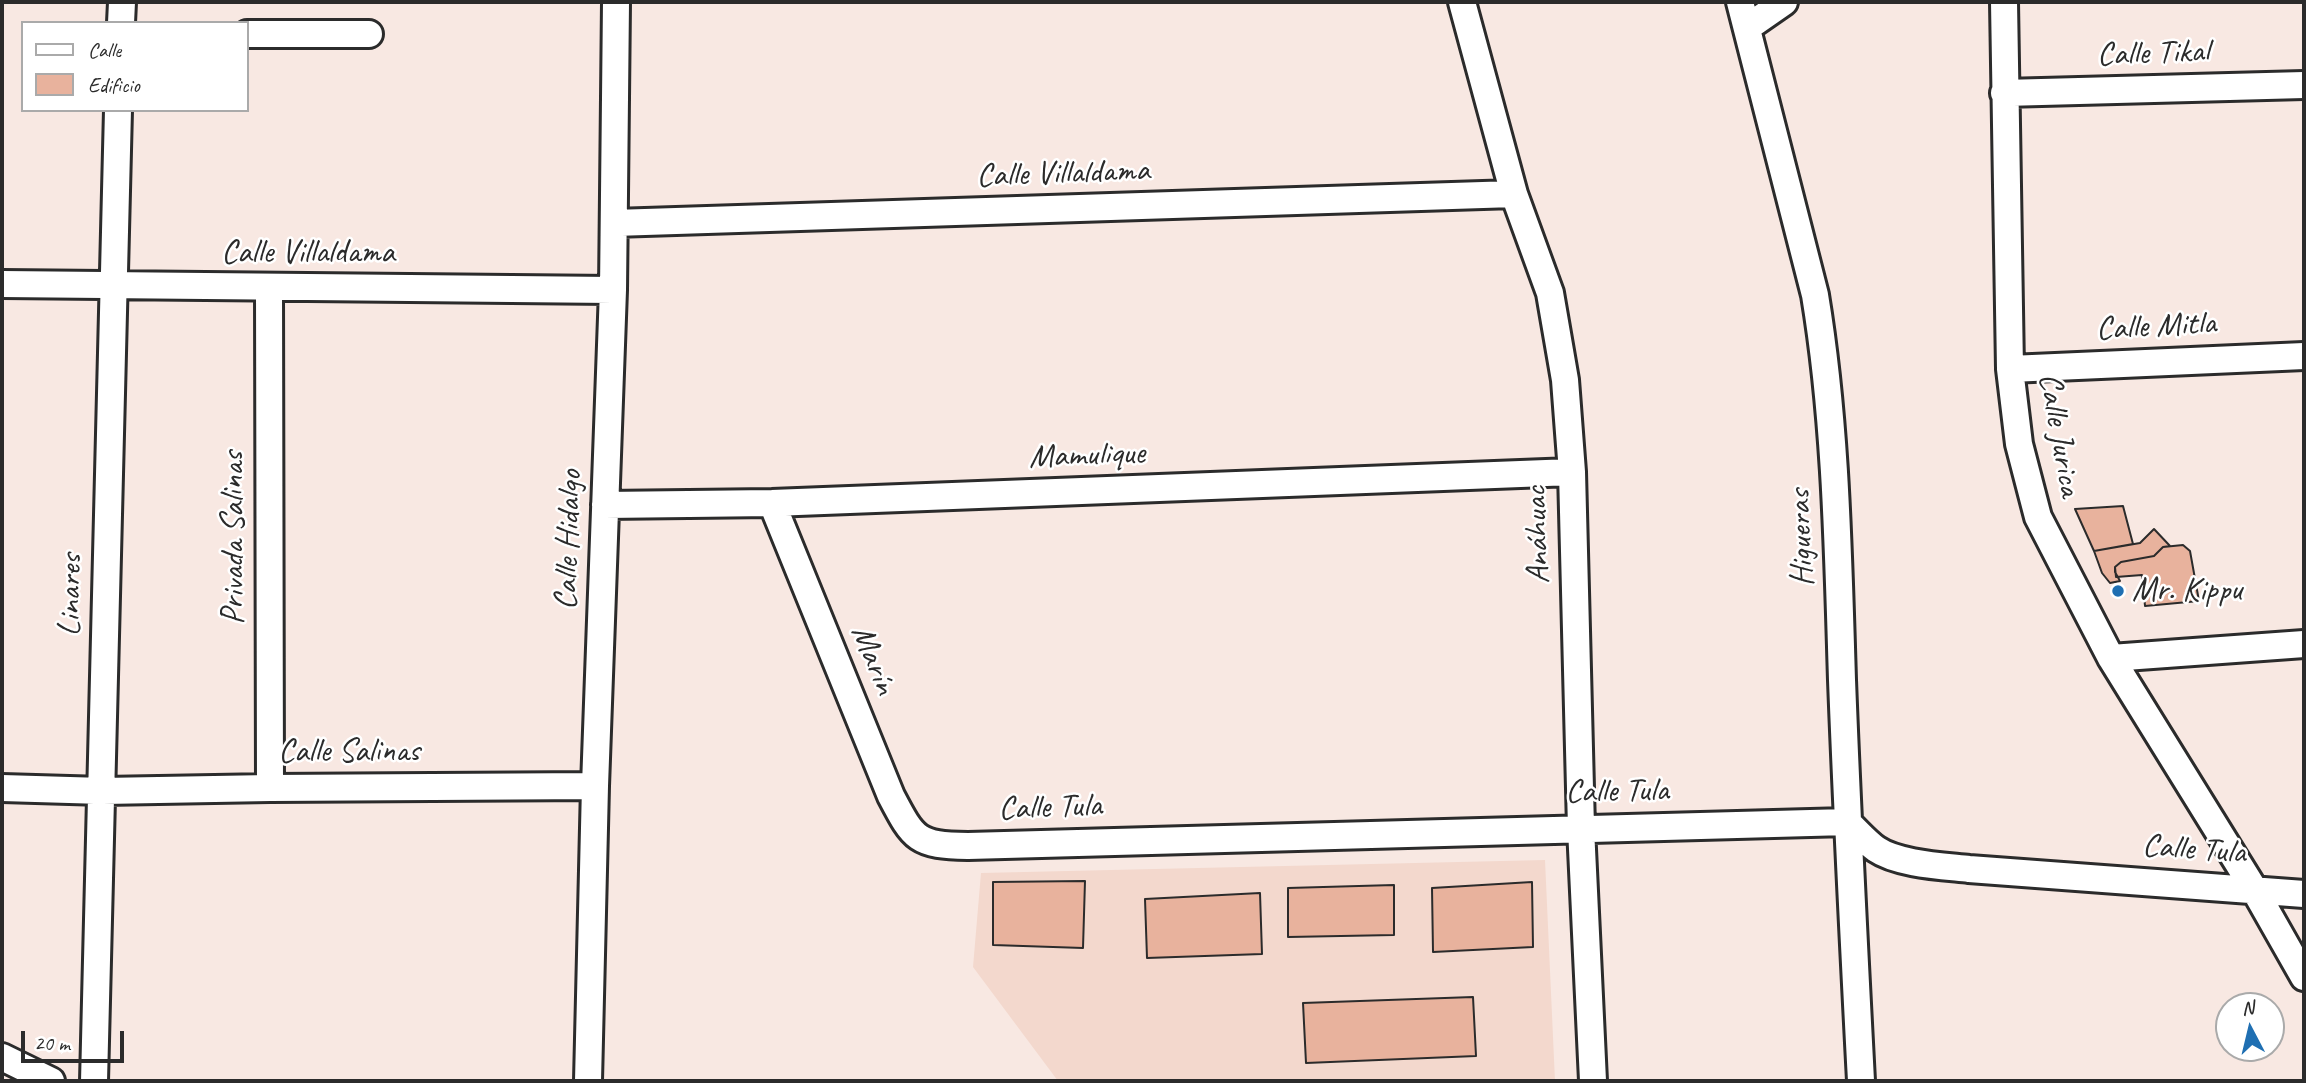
<!DOCTYPE html>
<html>
<head>
<meta charset="utf-8">
<style>
	body { margin:0 }
	#map { position:relative; width:2306px; height:1083px; overflow:hidden; background:#f8e8e2; font-family:Caveat,sans-serif }
	canvas { display:block }
	.frame { position:absolute; inset:0; border:4px solid #2b2b2b; pointer-events:none }
	.legend { position:absolute; left:21px; top:21px; width:228px; height:91px; box-sizing:border-box; background:#fff; border:2px solid #aaa; margin:0; padding:9px 12px; list-style:none; font-size:21px; color:#2b2b2b }
	.legend li { display:flex; align-items:center; gap:14px; height:35px }
	.legend b { width:35px; border:2px solid #aaa }
	.north { position:absolute; left:2215px; top:992px; width:70px; height:70px; box-sizing:border-box; background:#fff; border:2px solid #aaa; border-radius:50%; rotate:353deg; font-size:19px; font-weight:700; line-height:28px; text-align:center; color:#2b2b2b }
	.north::after { content:''; display:block; margin:auto; width:24px; height:32px; background:#1f6fb2; clip-path:polygon(50% 0,100% 100%,50% 72%,0 100%) }
	.scale { position:absolute; left:21px; top:1031px; width:103px; height:32px; box-sizing:border-box; border:4px solid #2b2b2b; border-top:0; padding-left:9px; font-size:21px; line-height:24px; white-space:nowrap; color:#2b2b2b; -webkit-text-stroke:5px #fff; paint-order:stroke }
</style>
</head>
<body>
<div id="map">
<canvas width="2306" height="1083"></canvas>
<div class="frame"></div>
<ul class="legend">
<li><b style="height:9px;background:#fff"></b>Calle</li>
<li><b style="height:19px;background:#e8b29d"></b>Edificio</li>
</ul>
<div class="north">N</div>
<div class="scale">20 m</div>
</div>
<script>
const ctx = document.querySelector('canvas').getContext('2d');
ctx.lineJoin = 'round';
function fillPath(path, color) {
  ctx.fillStyle = color;
  ctx.fill(path, 'evenodd');
}
function strokePath(path, color, width, dash) {
  ctx.strokeStyle = color;
  ctx.lineWidth = width;
  ctx.lineCap = dash ? 'butt' : 'round';
  ctx.setLineDash(dash || []);
  ctx.stroke(path);
}
function write(font, color, halo, rows, align = 'center') {
  ctx.font = font + ' Caveat,sans-serif';
  ctx.lineWidth = 5;
  ctx.setLineDash([]);
  ctx.textBaseline = 'middle';
  ctx.strokeStyle = halo;
  ctx.fillStyle = color;
  for (const [text, x, y, turn = 0] of rows) {
    ctx.save();
    ctx.translate(x, y);
    ctx.rotate((+turn || 0) * Math.PI / 180);
    ctx.textAlign = isNaN(turn) ? turn : align;
    if (halo) ctx.strokeText(text, 0, 0);
    ctx.fillText(text, 0, 0);
    ctx.restore();
  }
}
const built = new Path2D(`
	M1545 860 1555 1081H1058L973 967 981 873Z`);
const building = new Path2D(`
	M2123 506 2133 544 2094 551 2075 509Z
	M2154 529 2170 546 2163 547 2154 556 2121 562 2115 567V572L2120 581 2110 583 2102 573 2094 551 2140 543Z
	M2183 545 2190 551 2199 601 2145 606 2142 575 2116 577 2115 567 2121 562 2154 556 2163 547Z
	M1085 881 1083 948 993 945V882Z
	M1532 882 1533 947 1433 952 1432 888Z
	M1394 885V935L1288 937V888Z
	M1260 893 1262 954 1147 958 1145 899Z
	M1473 997 1476 1056 1306 1063 1303 1003Z`);
const minor = new Path2D(`
	M1462 2 1514 194 1550 293 1565 380 1572 472 1581 828 1593 1081
	M1740 2 1815 295C1836 422 1838 551 1842 680 1847 814 1854 947 1861 1081
	M2004 2 2010 369 2019 444 2038 517 2111 658 2254 889 2304 977
	M121 23 122 2
	M1748 27 1784 2
	M247 34H369
	M2004 93 2304 85
	M614 223 1514 194
	M2 284 613 290
	M269 288 270 788
	M2010 369 2304 356
	M772 503 891 796C914 840 917 845 968 846L1847 822C1856 830 1865 841 1876 849 1898 864 1942 866 1969 869L2304 894
	M605 505 772 503 1572 472
	M2111 658 2304 644
	M2 788 103 791 270 788 595 786
	M2 1057 51 1081
	M94 1081 118 110
	M588 1081 595 786 613 290 616 2`);
const markers = [
	[2118,591,7,"#1f6fb2"]
];
const streetNames = [
	["Calle Tikal",2153,54,-2],
	["Calle Villaldama",1063,174,-2],
	["Calle Villaldama",308,253],
	["Calle Mitla",2156,327,-3],
	["Calle Jurica",2059,435,80],
	["Mamulique",1087,456,-2],
	["Anáhuac",1538,535,-92],
	["Privada Salinas",234,538,-90],
	["Higueras",1802,538,-92],
	["Calle Hidalgo",569,540,-88],
	["Linares",71,595,-89],
	["Marín",873,660,68],
	["Calle Salinas",349,752],
	["Calle Tula",1617,792,-1],
	["Calle Tula",1050,808,-2],
	["Calle Tula",2194,850,4]
];
const poiNames = [
	["Mr. Kippu",2132,591]
];
fillPath(built, '#f3d8cd');
fillPath(building, '#e8b29d');
strokePath(building, '#2b2b2b', 2);
strokePath(minor, '#2b2b2b', 32);
strokePath(minor, '#fff', 26);
for (const [x, y, r, color] of markers) {
  const dot = new Path2D();
  dot.arc(x, y, r, 0, 2 * Math.PI);
  ctx.fillStyle = color;
  ctx.fill(dot);
  strokePath(dot, '#fff', 2.5);
}
write('33px', '#2b2b2b', '#fff', streetNames);
write('33px', '#2b2b2b', '#fff', poiNames, 'left');
</script>
</body>
</html>
